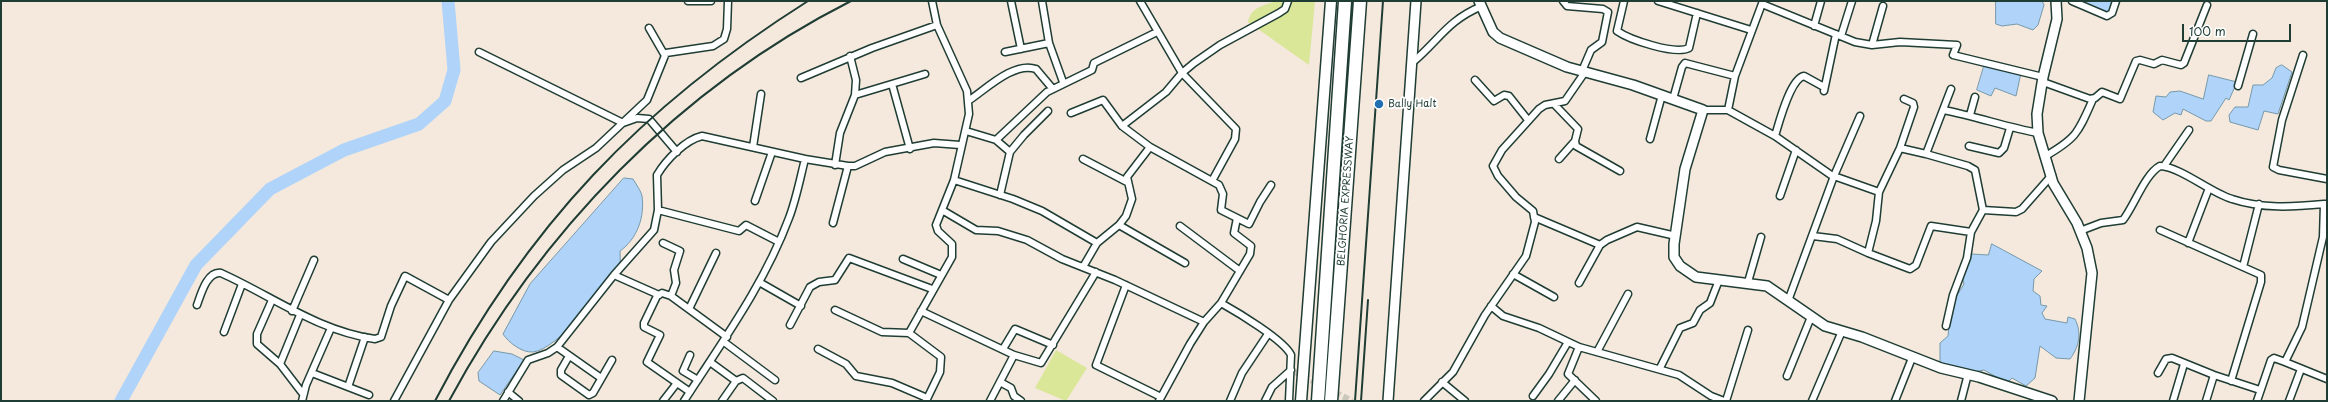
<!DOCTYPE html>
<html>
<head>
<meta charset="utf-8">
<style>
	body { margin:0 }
	#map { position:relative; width:2328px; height:402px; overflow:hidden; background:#f5e9dd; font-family:"Playpen Sans",sans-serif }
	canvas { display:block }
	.frame { position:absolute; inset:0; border:2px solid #1f3d34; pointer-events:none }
	.scale { position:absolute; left:2182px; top:24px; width:109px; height:18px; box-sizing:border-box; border:2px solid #1f3d34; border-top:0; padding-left:5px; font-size:12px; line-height:14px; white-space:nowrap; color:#1f3d34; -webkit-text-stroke:3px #fff; paint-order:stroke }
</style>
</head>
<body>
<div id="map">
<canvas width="2328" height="402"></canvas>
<div class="frame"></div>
<div class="scale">100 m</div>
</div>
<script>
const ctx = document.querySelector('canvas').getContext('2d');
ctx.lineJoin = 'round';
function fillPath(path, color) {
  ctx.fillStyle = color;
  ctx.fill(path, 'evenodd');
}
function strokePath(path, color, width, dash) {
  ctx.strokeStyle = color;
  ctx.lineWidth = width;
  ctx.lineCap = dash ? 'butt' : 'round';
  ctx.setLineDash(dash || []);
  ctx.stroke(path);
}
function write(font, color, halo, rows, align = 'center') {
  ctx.font = font + ' "Playpen Sans",sans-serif';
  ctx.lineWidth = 3.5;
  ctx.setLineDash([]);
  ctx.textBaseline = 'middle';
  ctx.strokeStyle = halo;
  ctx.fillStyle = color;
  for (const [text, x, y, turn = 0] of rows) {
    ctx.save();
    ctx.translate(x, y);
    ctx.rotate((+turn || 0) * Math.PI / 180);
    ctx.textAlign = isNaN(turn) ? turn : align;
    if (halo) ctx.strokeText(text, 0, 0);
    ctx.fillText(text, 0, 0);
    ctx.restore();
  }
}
const green = new Path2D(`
	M1276 1H1315L1309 65 1248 22C1251 7 1263 6 1276 1Z
	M1056 350 1087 368 1066 401 1035 388Z`);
const water = new Path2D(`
	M1996 1H2042L2044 5 2038 25 2033 30 2017 24 2002 26 1996 24Z
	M2083 1H2114L2107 16 2081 7Z
	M1985 63 2021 73 2016 96 1995 88 1991 96 1977 90Z
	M2282 65 2292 72 2278 114 2264 111 2258 130 2230 122 2229 115 2235 107H2248L2253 85H2263L2272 78 2276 68Z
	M2209 75 2237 82 2229 100 2226 98 2211 121H2206L2183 109 2181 115 2175 113 2163 120 2153 112 2156 96 2166 97 2170 92 2180 91 2203 99Z
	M624 178 633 179C636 184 641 191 642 196 645 217 637 239 620 251 620 256 621 262 619 266 608 287 557 350 533 352 522 353 508 342 503 334L530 284Z
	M1992 244 2042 271 2034 279 2033 291 2040 296 2041 305 2047 306 2042 313 2045 319 2067 323 2068 317 2075 319C2082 333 2079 347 2070 359L2056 358 2040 346 2035 378 2026 386 2012 378 2007 383 1984 370 1974 372 1940 363V343L1948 336 1951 305 1964 284 1962 277 1971 254 1988 255Z
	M494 351 512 354 524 360 500 395 479 381 478 373Z`);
const river = new Path2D(`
	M121 401 196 265 270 189 344 150 419 124 445 101 454 70 448 1`);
const streetTunnel = new Path2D(`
	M1295 372 1352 401`);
const street = new Path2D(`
	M688 1H711
	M932 1 937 25 967 91 969 114 954 180 1013 199 1042 211 1097 243
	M1011 1 1021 49
	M1042 1 1049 43 1063 82
	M1140 1 1182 73 1236 129 1235 139 1212 181
	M1563 1 1567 6 1603 9 1608 12 1602 42 1591 50 1582 71
	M1624 1 1617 31C1630 40 1675 55 1689 48L1697 13
	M1658 1 1751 30
	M1763 1 1735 76 1728 110 1775 136 1831 175 1879 192 1900 148 1926 154 1951 89
	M2072 1 2107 16 2112 13 2116 1
	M1762 4 1855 42 1872 45 1900 42 1957 45 1953 55 2043 77
	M1814 26 1821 1
	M649 28 664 54
	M1841 36 1852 1
	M1872 45 1883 6
	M479 52 623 123 637 118 649 119 677 152
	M1005 52 1049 43
	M2303 55 2282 120 2273 167 2279 170 2327 179
	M1413 62C1439 40 1448 20 1482 6
	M801 78 872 48 937 25
	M1475 80 1494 101 1504 95 1509 96 1528 120
	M2043 82 2090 99 2095 98 2102 92 2120 99 2136 61 2140 60 2154 64 2162 60 2181 65 2184 63 2207 5
	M892 84 910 149
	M2238 86 2253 34
	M1824 91 1836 34
	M855 95 925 74
	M1673 99 1682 67 1685 63 1735 76
	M968 101C985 90 1014 61 1036 69L1052 88
	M1554 104 1578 129 1575 141 1576 146 1620 171
	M1703 110H1728
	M1943 110C1975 116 2006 127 2038 133
	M1071 113 1103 100 1122 126
	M1970 115 1975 97
	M966 131 996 140 1010 152 1000 195
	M1775 136C1779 123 1790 79 1804 76L1824 87
	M1650 139 1662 95
	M996 140 1047 92 1092 70 1094 63 1157 32
	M1969 146 1999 153 2004 148 2010 128
	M753 147 761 94
	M1900 148 1914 107 1913 103 1904 99
	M1010 152 1024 135 1048 111
	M1926 154 1968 166 1975 170 1983 210
	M2044 157C2077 138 2078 133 2093 99
	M1083 159 1127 182
	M1559 159 1575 141
	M835 165 840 133 855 95 856 80 850 56
	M2164 166 2189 130
	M1879 192 1876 221 1868 253 1910 269 1916 265 1931 226 1971 232 1983 210 2016 212 2022 209 2052 175
	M1780 196 1796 150
	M755 201 772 152
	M658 210 739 231 746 225 779 242
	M942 210 976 230 998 231 1027 240 1062 259 1115 280 1204 322 1221 303 1250 254 1251 246 1234 233 1237 218 1221 210 1223 194 1219 185 1150 147
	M1534 217 1600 245
	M1237 218 1249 224 1260 202 1271 185
	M833 223 848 166
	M1119 225 1185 263
	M1180 226 1240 271
	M2160 230 2261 275V282L2231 381
	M2080 231 2101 223 2123 220C2134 206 2145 174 2160 166 2181 167 2211 193 2232 199 2262 209 2293 207 2324 204
	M1813 236 1837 239 1868 253
	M663 243 680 251 674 270 676 283 671 296 727 337
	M2188 243 2209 188
	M903 259 941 275
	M1083 267 1097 243 1119 225 1126 216 1132 199 1127 177 1150 147 1122 126 1166 92 1182 73 1194 63 1220 45 1279 13 1285 9 1288 1
	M2243 267 2259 204
	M1513 274 1554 297
	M614 275 659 295
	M759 282 801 306
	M1748 282 1761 237
	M1579 283 1600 245 1607 240 1637 227 1676 236
	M1126 285 1096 365 1161 397
	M671 296 662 293 657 296 644 323V327L660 335 647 362 690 392
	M272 300 257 334V344L280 364 303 394
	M1788 301 1834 176 1860 116
	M1221 303C1237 312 1284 340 1291 355L1289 401
	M197 305C201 294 207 271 221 273 272 296 318 331 375 339L381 337 391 306 405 276 449 300
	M1491 306 1503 316 1539 328 1579 347 1679 375 1711 396 1724 401
	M689 309 716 253
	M835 310 882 332 909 333
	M292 311 314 260
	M921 311 1014 355 1041 363 1096 272
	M790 325 810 287 819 282 835 280 849 258 932 289
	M1946 326 1953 295 1967 258 1971 232
	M224 332 242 284
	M724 342 775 380
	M557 347 601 378
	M1579 347 1568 374 1596 401
	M818 349 846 364 856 376 892 383 927 398
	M1003 349 1015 329 1053 345
	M1597 352 1628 294
	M690 355 683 371 698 380
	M569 356 561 370V375L589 395 593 393 612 360
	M710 362 736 381
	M2285 362 2327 379
	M280 364 300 315
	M1660 368 1680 328 1693 323 1700 310 1710 303 1719 280
	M312 373 369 395
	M2158 373 2166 359 2172 358 2214 375 2260 390
	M1787 376 1811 317
	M1000 382 1011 388 1014 396 1021 401
	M1442 382 1465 401
	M348 387 365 337
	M508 392 519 401
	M1533 396 1549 374 1568 342
	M302 401 306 385 331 328
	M394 401 449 300 491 242 534 196 563 170 596 148 647 100 666 53 713 46 724 39 727 29 728 1
	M503 401 528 360 548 353 557 347 614 275 654 230 658 210 657 175C666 160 685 140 702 136L805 159 848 166H855L885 152 934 143 960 145
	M663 401 677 383
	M684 401C722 342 764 285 789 218 796 200 800 179 805 159
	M722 401 736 381 743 378 773 401
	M926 401 940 372 941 357 909 333 952 257V244L938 231 936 225 954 180
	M990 401 1014 355
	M1159 401 1190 344 1204 322
	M1230 401 1242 373 1268 334
	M1265 401 1272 387 1291 370
	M1424 401 1453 372 1485 315 1526 256 1535 222 1533 211 1516 197 1498 176 1493 166 1502 150 1539 109 1545 105 1565 101 1585 72
	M1558 401 1575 380
	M1726 401 1748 330
	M1812 401 1842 331
	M1895 401 1912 358
	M1961 401 1968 374
	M2173 401 2184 364
	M2206 401 2214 375
	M2257 401 2271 360 2274 358 2285 362 2302 327 2323 237 2324 204H2327
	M2289 401 2301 369`);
const secondary = new Path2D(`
	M1479 1 1493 32 1500 38 1567 67 1633 85 1703 110 1685 169 1674 244V257L1680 266 1696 277 1767 286 1825 326 1862 337 1941 368 1979 377 2052 401
	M2056 1 2057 19 2043 77 2037 114 2038 133 2053 183 2077 223 2087 248 2092 273 2079 401
	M1388 401 1416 1`);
const primary = new Path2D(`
	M1301 401 1331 1`);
const highway = new Path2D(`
	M1318 401 1345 1
	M1331 401 1360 1`);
const rail = new Path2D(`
	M435 401C526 226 642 106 808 1
	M449 401C540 232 679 88 851 1
	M1355 401 1383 1
	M1361 401 1368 300`);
const markers = [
	[1379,104,5,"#1f6fb2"]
];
const poiNames = [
	["Bally Halt",1388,104]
];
const streetNames = [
	["BELGHORIA EXPRESSWAY",1346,201,-86]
];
fillPath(green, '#dae698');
fillPath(water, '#b0d4f9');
strokePath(water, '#7698aa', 1);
strokePath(river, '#b0d4f9', 13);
strokePath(streetTunnel, '#cac7bb', 6, [6, 3]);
strokePath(street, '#1f3d34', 9);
strokePath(secondary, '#1f3d34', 12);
strokePath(primary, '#1f3d34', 13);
strokePath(highway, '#1f3d34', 15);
strokePath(street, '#fff', 6);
strokePath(secondary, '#fff', 9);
strokePath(primary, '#fff', 10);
strokePath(highway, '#fff', 12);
strokePath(rail, '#1f3d34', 2);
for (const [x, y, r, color] of markers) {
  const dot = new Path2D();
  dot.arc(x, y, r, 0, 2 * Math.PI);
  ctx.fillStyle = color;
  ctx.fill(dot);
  strokePath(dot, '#fff', 1.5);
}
write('10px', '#1f3d34', '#fff', poiNames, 'left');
write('10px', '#1f3d34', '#fff', streetNames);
</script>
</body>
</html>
